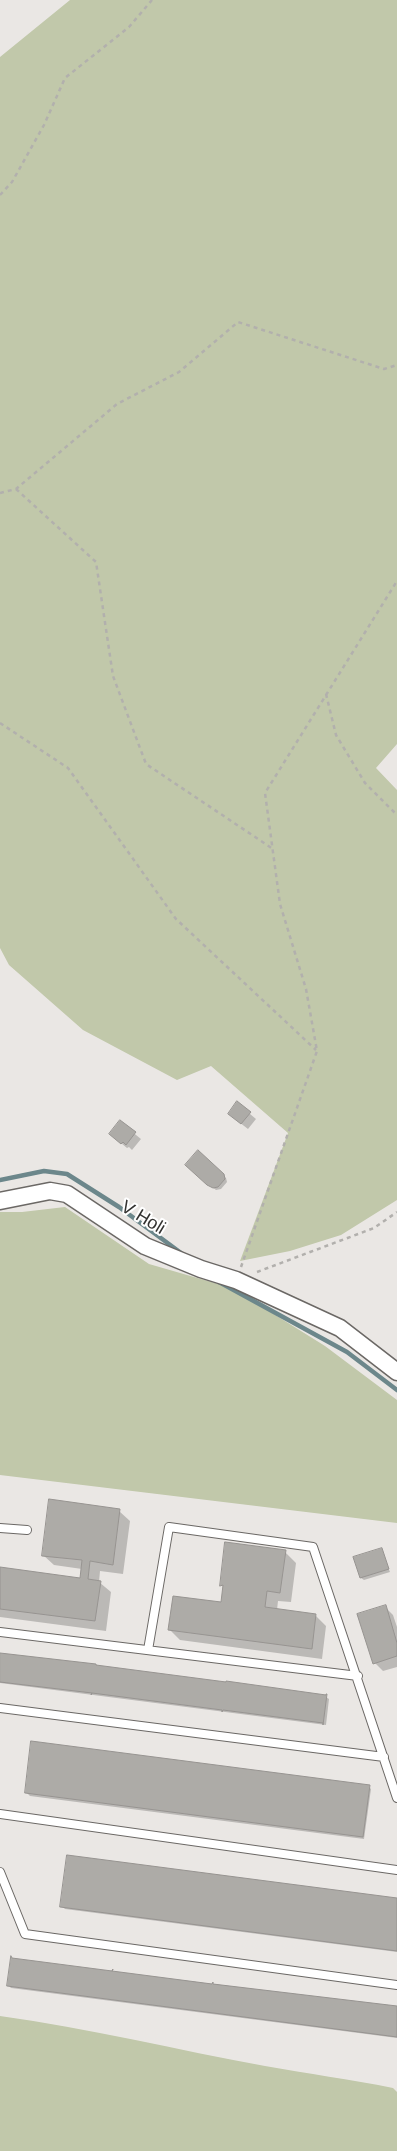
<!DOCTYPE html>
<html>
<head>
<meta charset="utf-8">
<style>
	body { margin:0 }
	canvas { display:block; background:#eae7e4 }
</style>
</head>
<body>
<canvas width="397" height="2151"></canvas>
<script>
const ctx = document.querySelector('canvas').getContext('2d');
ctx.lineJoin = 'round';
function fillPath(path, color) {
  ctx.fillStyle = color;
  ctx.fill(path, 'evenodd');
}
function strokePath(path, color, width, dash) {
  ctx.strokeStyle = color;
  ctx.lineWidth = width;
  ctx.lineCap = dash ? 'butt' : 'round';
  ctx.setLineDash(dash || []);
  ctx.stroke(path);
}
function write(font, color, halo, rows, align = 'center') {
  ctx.font = font + ' Helvetica,sans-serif';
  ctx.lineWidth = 4;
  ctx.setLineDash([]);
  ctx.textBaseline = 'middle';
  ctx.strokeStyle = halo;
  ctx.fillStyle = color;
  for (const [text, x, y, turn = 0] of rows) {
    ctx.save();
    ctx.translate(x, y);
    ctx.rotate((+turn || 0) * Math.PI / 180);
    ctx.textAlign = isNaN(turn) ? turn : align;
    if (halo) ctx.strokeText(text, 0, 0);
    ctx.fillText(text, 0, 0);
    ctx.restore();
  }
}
const green = new Path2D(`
	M70 0H397V744L376 768 397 790V1200L341 1235 290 1251 240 1261 288 1133 211 1066 177 1080 83 1030 9 965 0 948V57Z
	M65 1207 149 1264 232 1288 325 1346 397 1400V1523L0 1475V1212H22Z
	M0 2016C89 2028 177 2050 265 2066 308 2074 350 2079 393 2088L397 2092V2151H0Z`);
const shadow = new Path2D(`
	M237 1103 256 1119 248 1129 235 1119Z
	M120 1122 141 1139 132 1150 129 1147 127 1148 116 1139Z
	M198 1152 226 1178 227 1182 221 1189 216 1190 189 1168Z
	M119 1511 130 1521 123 1574 100 1571 99 1582 111 1592 106 1631 0 1617V1569L81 1579 82 1569 54 1565 43 1555Z
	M381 1550 390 1572 364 1580 361 1578Z
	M285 1552 296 1563 291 1602 278 1601 277 1610 316 1616 326 1626 322 1659 180 1640 170 1630 222 1603 224 1587 221 1584Z
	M385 1607 393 1615 397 1627V1667L383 1671 375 1663Z
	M0 1654 326 1697 329 1699 326 1725 0 1683Z
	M368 1786 371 1789 364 1839 30 1796 27 1793Z
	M397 1899V1952L65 1909 63 1907Z
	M12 1959 397 2007V2038L11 1988 9 1986Z`);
const stream = new Path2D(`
	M0 1180 44 1171 67 1174 119 1207 181 1253
	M219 1282 347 1352 397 1390`);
const building = new Path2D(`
	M237 1101 251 1112 241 1124 228 1114Z
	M120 1120 136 1132 126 1145 123 1142 121 1144 109 1134Z
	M198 1150 224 1174 225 1179 218 1187 213 1188 207 1185 185 1165Z
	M49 1499 120 1509 113 1565 90 1561 88 1579 101 1581 95 1621 0 1609V1567L80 1578 82 1560 42 1556Z
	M225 1542 286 1550 280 1593 267 1591 265 1607 316 1614 312 1649 168 1630 173 1596 221 1602 223 1585 220 1586Z
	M382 1548 389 1569 360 1578 353 1557Z
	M386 1605 397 1643V1656L373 1664 357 1614Z
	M0 1653 96 1664V1665L226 1682V1681L326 1695V1694H327L323 1725V1723L223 1710 222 1712V1710L92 1693 91 1695 92 1693 0 1682Z
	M31 1741 370 1785 363 1837 25 1793Z
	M67 1855 397 1898V1951L60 1907Z
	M11 1956 12 1958 112 1971 113 1969 112 1971 212 1984 213 1982V1984L397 2006V2037L7 1986Z`);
const path = new Path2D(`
	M0 195 12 182 44 125 65 78 129 27 152 0
	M16 489 96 562 113 676 146 764 273 849
	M0 493 16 489 117 404 179 372 238 322 384 369 397 365
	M326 694 336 735 365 783 397 815
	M0 723 68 768 176 919 316 1050
	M241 1267 317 1051 306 989 280 904 265 793 397 581
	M257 1272 374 1228 397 1212`);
const lane = new Path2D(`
	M0 1528 27 1530
	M0 1632 358 1676
	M148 1650 169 1527 313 1547 397 1798
	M0 1708 384 1757
	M0 1814 397 1870
	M0 1872 25 1934 397 1985`);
const street = new Path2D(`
	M0 1201 50 1191 67 1194 145 1246 201 1269 236 1280 340 1328 397 1372`);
const streetNames = [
	["V Holi",143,1218,31]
];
fillPath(green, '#c1c8aa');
fillPath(shadow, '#0003');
strokePath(stream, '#6c878b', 4.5);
fillPath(building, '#adaba7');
strokePath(building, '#979491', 1);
strokePath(lane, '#6b6865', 10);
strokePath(street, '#6b6865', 19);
strokePath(path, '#b2b0ad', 2.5, [4, 4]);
strokePath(lane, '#fff', 8);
strokePath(street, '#fff', 16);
write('18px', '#333230', '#fff', streetNames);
</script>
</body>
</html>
